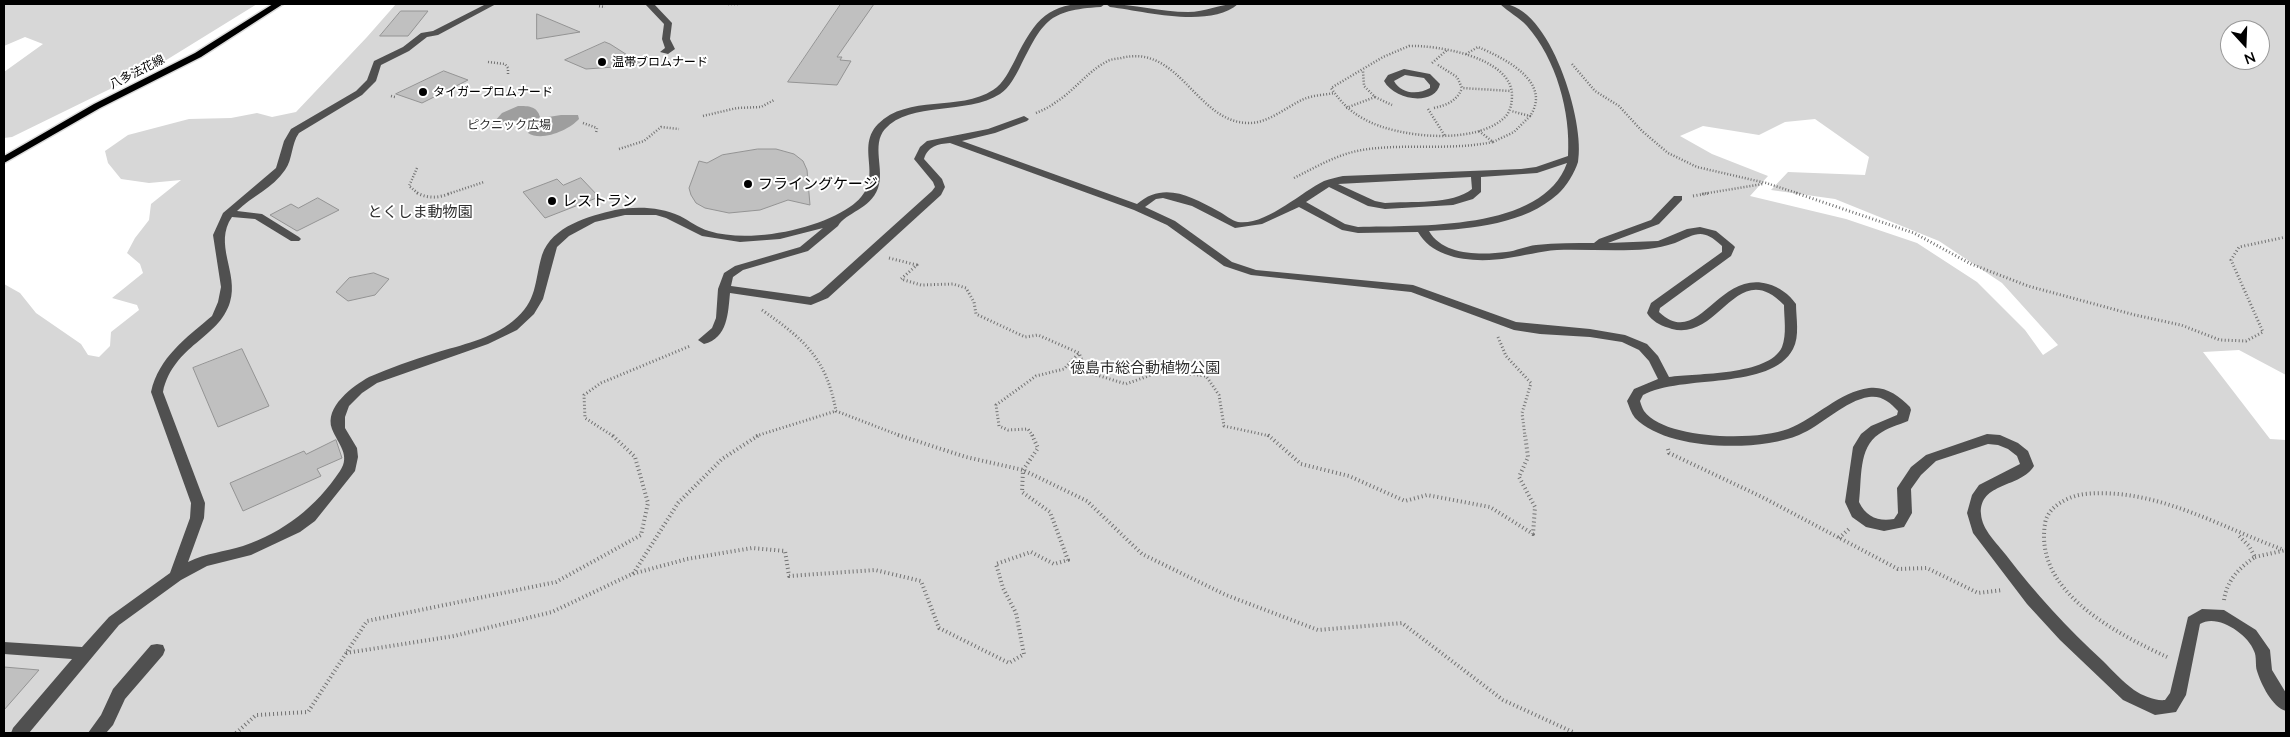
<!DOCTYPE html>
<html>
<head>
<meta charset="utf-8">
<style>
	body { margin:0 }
	#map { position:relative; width:2290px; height:737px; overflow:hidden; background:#fff; font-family:Lato,sans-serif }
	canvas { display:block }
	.frame { position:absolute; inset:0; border:5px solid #000; pointer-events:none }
	.north { position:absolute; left:2220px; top:20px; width:50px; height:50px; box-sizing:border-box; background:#fff; border:1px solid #999; border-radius:50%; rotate:160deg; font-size:14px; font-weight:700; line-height:20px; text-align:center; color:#000 }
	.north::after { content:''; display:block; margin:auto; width:18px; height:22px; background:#000; clip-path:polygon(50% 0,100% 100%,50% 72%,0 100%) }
</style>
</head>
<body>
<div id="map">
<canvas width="2290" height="737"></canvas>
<div class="frame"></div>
<div class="north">N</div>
</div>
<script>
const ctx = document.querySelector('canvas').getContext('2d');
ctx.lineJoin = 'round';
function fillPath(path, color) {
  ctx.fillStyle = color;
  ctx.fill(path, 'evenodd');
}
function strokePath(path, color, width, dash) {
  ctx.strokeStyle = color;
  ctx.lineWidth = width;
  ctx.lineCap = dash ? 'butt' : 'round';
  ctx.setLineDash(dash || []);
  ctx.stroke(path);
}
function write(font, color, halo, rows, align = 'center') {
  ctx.font = font + ' Lato,"Noto Sans JP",sans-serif';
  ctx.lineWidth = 4;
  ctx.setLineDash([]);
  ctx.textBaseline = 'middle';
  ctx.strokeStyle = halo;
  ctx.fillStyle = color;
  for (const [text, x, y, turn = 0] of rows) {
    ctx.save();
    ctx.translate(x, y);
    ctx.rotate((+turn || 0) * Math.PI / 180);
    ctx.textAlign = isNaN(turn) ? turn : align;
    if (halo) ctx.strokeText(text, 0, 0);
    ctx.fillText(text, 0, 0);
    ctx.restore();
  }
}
const green = new Path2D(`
	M4 4H257L155 67 12 137 4 138V72L43 44 25 37 4 46Z
	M396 4H2286V375L2239 350 2203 352 2270 439 2286 440V733H4V284L20 293 36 313 81 344 88 355 99 357 110 346 111 332 139 310 137 305 112 298 143 273 140 264 127 253 135 238 149 220 151 204 181 180 149 183 121 179 108 163 105 151 128 135 189 119 231 118 257 113 272 117 296 112 367 37ZM2230 30H2260V60H2230ZM1815 119 1869 157 1865 175 1788 172 1771 190 1835 199 1939 241 2002 283 2058 345 2043 355 2025 330 1977 282 1917 243 1846 219 1750 196 1768 176 1712 154 1680 136 1703 126 1759 135 1785 122Z`);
const water = new Path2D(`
	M518 106C529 106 537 106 540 117L542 118 561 115H578L579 119C569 130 542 142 528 133L534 126V123H526L520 120 498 123 495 121 502 113Z`);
const building = new Path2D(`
	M841 4H874L837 57H842L840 60 851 61 837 85 788 82Z
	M401 11H428L408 36H380Z
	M537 14 580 32 537 39Z
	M605 42 610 44 643 65 586 69 565 60Z
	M444 71 468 80 422 103 396 94Z
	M758 149H776L794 154 803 161 807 170 810 205 788 200 760 210 729 213 705 208 696 203 691 195 689 188 699 161 707 163 722 155Z
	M581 178 599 197 545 218 523 192 557 179 563 185Z
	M318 198 339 210 297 231 270 215 291 204 298 208Z
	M374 273 389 279 375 295 348 301 336 292 349 278Z
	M242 349 269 406 218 427 193 368Z
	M336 440 342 458 317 469 321 476 243 511 230 483 304 451 306 454Z
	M4 667 39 670 4 710Z`);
const pathFar2 = new Path2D(`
	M598 4V6L605 7
	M728 4H739
	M1409 46C1437 45 1510 57 1512 94 1512 102 1511 110 1506 116 1478 146 1397 138 1364 119 1349 111 1340 101 1331 88L1383 57Z
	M1466 54 1478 47C1504 58 1553 82 1530 116
	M488 62 505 64 508 68V74
	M1432 63 1447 50
	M1572 64 1595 91 1619 106 1642 131 1668 153 1697 167 1766 183 1800 194
	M1438 65 1457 77 1462 88 1511 91
	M391 96 395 97
	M1375 97 1392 105
	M1346 108 1375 97 1364 86 1363 71
	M1434 108C1447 105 1457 101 1462 88
	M1428 109 1445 136
	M1036 113C1043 110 1050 107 1056 102 1074 91 1087 72 1106 62 1110 59 1116 59 1121 58 1180 43 1196 123 1249 123 1269 123 1286 107 1304 99 1313 95 1325 95 1334 93
	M703 116 737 108 761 107 774 100
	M583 123 597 128 596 133
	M1493 142 1514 132 1530 116 1511 111
	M619 149 644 141 661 127 679 129
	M417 168 409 186 419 194
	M1294 178C1316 167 1338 154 1362 150 1405 143 1449 151 1493 142L1479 131
	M448 194 484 182
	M1702 194 1763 184`);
const pathFar1 = new Path2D(`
	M417 193C429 199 439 198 451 193
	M1796 193 1914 233 1971 264 2028 286 2135 315 2181 325 2220 340 2246 341 2263 332 2231 260 2239 247 2286 237
	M1693 196 1710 193
	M889 258 917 265 901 279 921 285 953 284 966 288 974 302 976 314 1025 337 1038 335 1079 353 1087 372 1126 384 1162 371 1206 376 1219 395 1224 426 1270 436
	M762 310C805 340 826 358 836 411L901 436
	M1498 337 1506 356 1531 383 1522 413 1525 436
	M613 436 585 418 584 395 601 383 690 346
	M756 436 836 411
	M1033 436 1028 429 1008 430 999 426 996 405 1036 376 1064 369 1079 353`);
const path = new Path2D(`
	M898 435 966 457 1023 470 1087 501 1142 554 1226 595 1318 630 1402 623 1503 700 1575 733
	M1268 435 1301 464 1349 476 1405 501 1427 495 1490 507 1533 534 1535 507 1519 477 1528 457 1525 435
	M1668 449 1669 453 1762 497 1898 569 1927 568 1978 593 2003 590
	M1839 538 1850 528
	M2255 557 2286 550
	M633 574 678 503 722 459 759 435
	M2224 600C2227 580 2239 568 2255 557L2249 546 2238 535
	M346 653 454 636 552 612 632 574 687 559 752 548 785 551 789 576 875 570 921 581 939 628 1009 663 1024 654 1016 613 1003 588 996 564 1031 552 1054 564 1068 560 1050 512 1022 492 1023 470 1038 448 1032 435
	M2167 657C2116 633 2034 592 2045 524 2047 507 2068 496 2085 494 2155 487 2220 527 2284 550
	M236 733 256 715 308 712 367 621 556 582 641 535 648 503 635 457 612 435`);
const minor = new Path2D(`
	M486 4H496L438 35 427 37 409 51 381 65 376 81 362 95 299 133C291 144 293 159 285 170 273 188 252 196 237 211L262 214 299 237 301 239 299 241H291L255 219 232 217C213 244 239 273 230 302 219 339 174 344 163 392L205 503 204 518 188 562C206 553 224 552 243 546 284 532 316 507 340 471 351 455 338 444 332 429 324 407 353 386 369 377 390 368 412 360 435 353 461 345 491 339 513 321 538 301 534 282 542 255 552 226 589 216 615 210 637 206 660 207 680 216 690 221 698 228 709 231 747 243 811 231 845 210 892 183 852 151 878 124 908 94 959 112 993 90 1004 83 1009 71 1015 60 1038 13 1052 1 1105 4L1101 7C1047 10 1043 22 1020 67 1015 77 1009 88 1000 94 967 115 910 101 885 129 871 145 885 170 878 188 870 210 846 212 838 226L808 251 743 270 733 277 731 286 810 297 820 292 932 191 935 187 933 182 914 159 920 147 927 141 988 129 1024 116 1029 119 1027 121 995 133 962 141 1137 204C1163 181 1191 196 1218 211 1224 214 1232 221 1238 222 1266 226 1301 192 1324 181 1330 179 1337 177 1343 176L1521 169 1536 167 1568 156C1571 112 1556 59 1527 26 1519 17 1508 12 1500 4 1549 1 1586 123 1578 162 1575 172 1566 187 1558 194 1525 224 1472 229 1429 231 1443 256 1482 255 1506 252 1516 251 1526 246 1536 245 1556 243 1575 243 1594 243L1599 239 1651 220 1674 196H1682V200L1659 224 1608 243 1658 241 1687 229 1700 227 1716 231 1733 245 1735 247 1731 256 1660 308 1659 312C1699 350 1717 270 1768 284 1779 287 1789 294 1796 304 1796 318 1800 336 1793 349 1771 391 1682 374 1643 395L1640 401C1641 404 1642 408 1644 411 1665 440 1757 441 1788 429 1816 418 1839 392 1869 388 1886 386 1899 396 1910 407L1911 410 1908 421C1898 425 1887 428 1879 434 1858 448 1862 479 1859 502 1866 517 1879 522 1894 519L1898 513 1897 488 1911 467 1926 455 1987 434 2000 435 2018 443 2028 451 2034 466C2021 488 1979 482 1981 514 1982 530 1997 543 2006 555 2036 594 2067 628 2103 661 2113 671 2123 682 2134 690 2143 696 2155 701 2165 700L2170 693 2188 617 2202 609 2224 610 2256 630 2270 650 2272 670 2286 693V711C2272 707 2261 684 2257 671 2255 665 2257 657 2254 651 2248 634 2217 613 2200 624L2186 695 2176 712 2155 715 2123 700 2060 640 2027 604 1973 533 1967 513 1972 495 1979 485 2020 464 2017 456 2008 449 1998 445 1988 444 1936 461 1921 475 1911 489 1912 513 1904 527 1884 531 1866 527 1852 517 1845 502 1853 447 1861 434 1871 426 1897 415 1898 411C1890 402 1881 395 1869 397 1846 400 1821 426 1799 435 1759 452 1667 451 1635 418 1631 413 1629 406 1627 401L1634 389 1658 379 1649 361 1639 350 1622 342 1590 337 1540 334 1514 330 1411 292 1251 275 1224 266 1167 225 1134 210 950 143C938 144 928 146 924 159L942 179 945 187 941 195 828 298 811 305 730 293C728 313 728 338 704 344L698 340 712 328 716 318 718 289 724 273 735 266 800 247 823 228 780 239 740 242 702 236 666 218 656 215H625L595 222 569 236 557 247 543 299 534 314 517 330 488 344 377 383 362 393 349 406 345 417V428L357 448 358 457 355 471 315 521 300 532 251 555 207 566 181 580 119 625 29 733H11L13 728 72 659 4 654V642L82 647 109 617 170 573 190 518 191 503 151 392C159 357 186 338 212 316L218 302 221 287 213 235 223 213 276 168 284 141 291 129 356 91 367 80 374 61 403 47 421 33 433 31ZM1567 163C1543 232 1417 225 1358 227L1345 224 1306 202 1329 187 1368 206 1385 209 1453 205 1473 199 1481 192V177L1537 173ZM1471 177 1472 189C1453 205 1409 201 1385 203L1375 201 1338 184ZM1163 198 1192 206 1235 228 1262 224 1299 207 1342 230 1358 233 1418 232C1434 261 1478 263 1508 258 1524 256 1540 251 1557 250 1587 249 1618 252 1648 249 1657 248 1666 246 1675 243 1696 234 1702 227 1722 246V252L1651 303 1647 313 1649 316C1655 323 1662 326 1672 329 1720 341 1737 256 1784 305 1784 318 1787 334 1782 347 1769 376 1696 373 1669 377L1658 356 1647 344 1625 335 1590 329 1516 322 1413 285 1256 270 1232 262 1175 221 1145 207 1156 199Z
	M645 4H654L672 23 670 39 675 49 668 54 660 52 665 48 662 39 664 24Z
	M1106 4C1134 4 1161 12 1188 12 1206 12 1222 3 1238 4 1209 29 1144 11 1110 7Z
	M1404 69 1430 74 1440 84C1435 106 1395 101 1384 81L1388 75ZM1405 75 1424 78 1430 85V88C1418 95 1401 94 1394 81Z
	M157 644 163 645 165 650 163 655 125 699 113 725 106 733H88L101 715 113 689 151 645Z`);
const major = new Path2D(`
	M273 4H283L201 57 100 108 4 163V156L94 104 195 53Z`);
const markers = [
	[602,62,5,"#000"],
	[423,92,5,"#000"],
	[748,184,5,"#000"],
	[552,201,5,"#000"]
];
const farPoinames = [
	["温帯ブロムナード",612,62],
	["タイガープロムナード",433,92]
];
const farStreetnames = [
	["八多法花線",137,72,-27]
];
const farParknames = [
	["ピクニック広場",509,125]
];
const poiNames = [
	["フライングケージ",758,184],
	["レストラン",562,201]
];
const parkNames = [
	["とくしま動物園",420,212],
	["徳島市総合動植物公園",1145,368]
];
fillPath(green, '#d7d7d7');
fillPath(water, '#9e9e9e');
fillPath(building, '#c0c0c0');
strokePath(building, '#949494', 1);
strokePath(major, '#dbdbdb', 3);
strokePath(pathFar2, '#727272', 2.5, [1, 2]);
strokePath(pathFar1, '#727272', 3, [1, 2.5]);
strokePath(path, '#727272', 4, [1, 3]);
fillPath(minor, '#505050');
fillPath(major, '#000');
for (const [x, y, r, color] of markers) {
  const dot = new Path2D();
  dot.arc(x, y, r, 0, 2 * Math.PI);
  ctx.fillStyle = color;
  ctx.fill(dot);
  strokePath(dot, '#fff', 2);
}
write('12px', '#000', '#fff', farPoinames, 'left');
write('12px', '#000', '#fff', farStreetnames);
write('12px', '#2e2e2e', '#fff', farParknames);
write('15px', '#000', '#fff', poiNames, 'left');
write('15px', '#2e2e2e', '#fff', parkNames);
</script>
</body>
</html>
